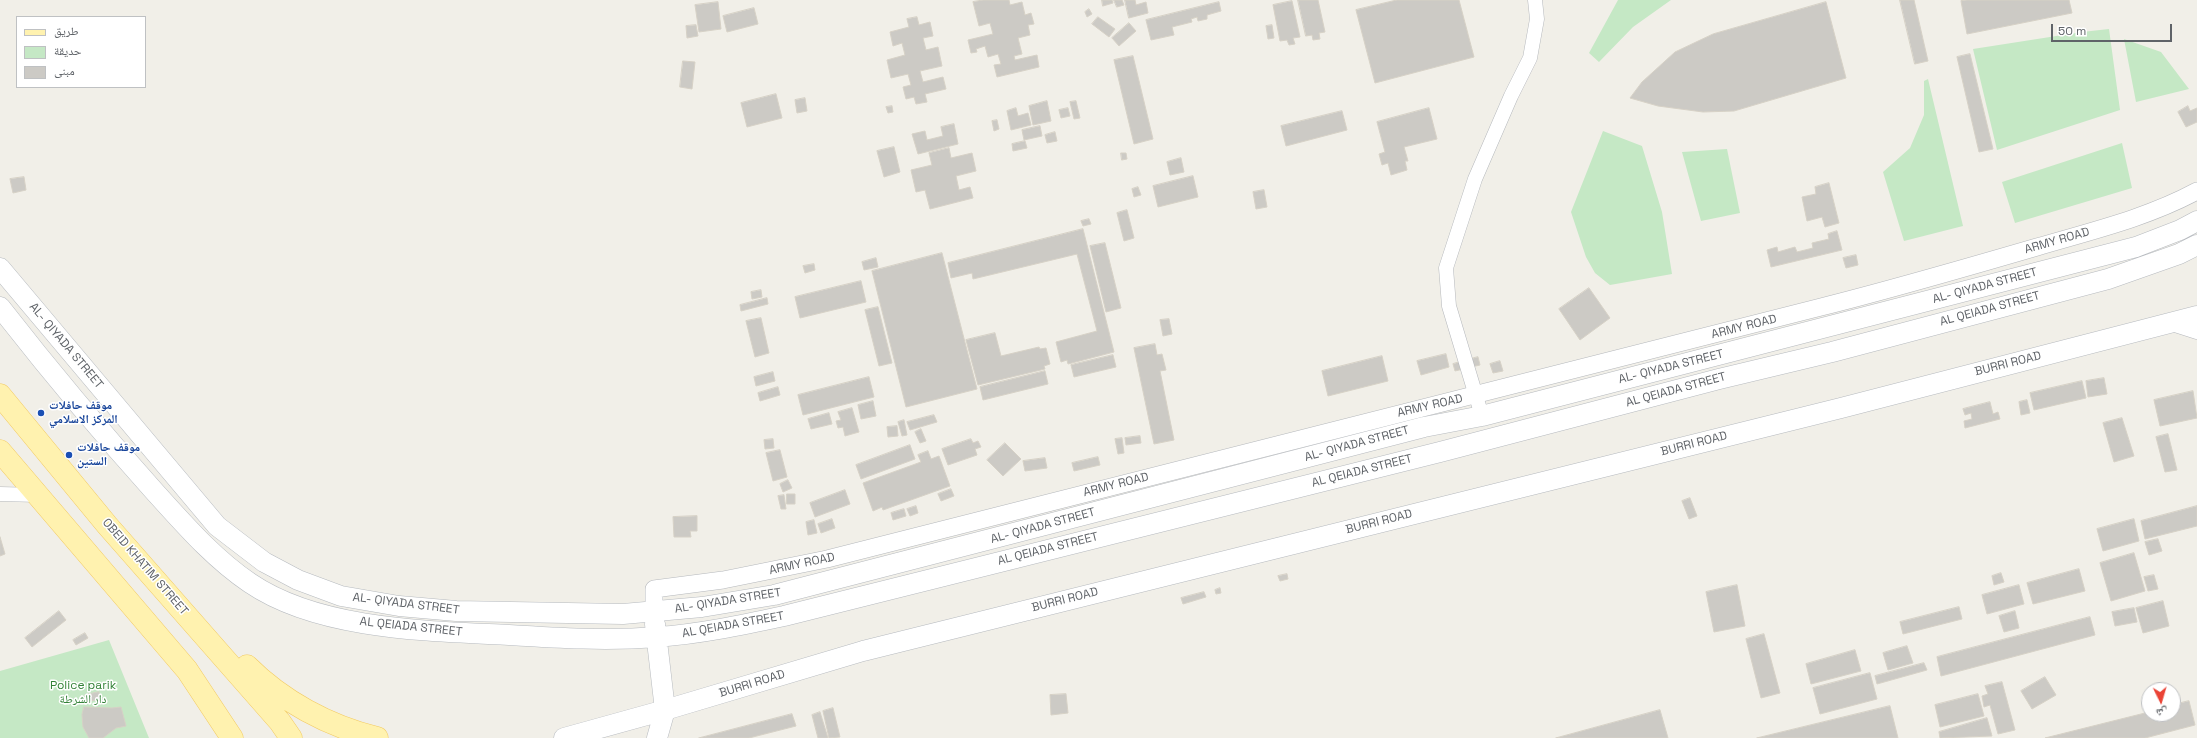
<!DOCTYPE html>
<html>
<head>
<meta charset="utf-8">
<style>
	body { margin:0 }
	#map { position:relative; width:2197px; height:738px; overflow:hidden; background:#f1efe8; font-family:"Space Grotesk","Noto Naskh Arabic",sans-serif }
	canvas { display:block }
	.legend { position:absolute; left:16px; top:16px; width:130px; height:72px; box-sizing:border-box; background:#fff; border:1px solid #bfc1c3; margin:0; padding:5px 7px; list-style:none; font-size:12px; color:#5f6368 }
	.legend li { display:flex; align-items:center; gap:8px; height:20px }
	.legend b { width:20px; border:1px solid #bfc1c3 }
	.north { position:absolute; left:2141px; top:682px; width:40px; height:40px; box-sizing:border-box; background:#fff; border:1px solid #bfc1c3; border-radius:50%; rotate:175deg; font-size:11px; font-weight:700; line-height:16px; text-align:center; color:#5f6368 }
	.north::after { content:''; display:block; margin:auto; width:14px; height:18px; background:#ea4335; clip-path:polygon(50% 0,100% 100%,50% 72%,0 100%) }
	.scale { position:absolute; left:2051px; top:24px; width:121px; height:18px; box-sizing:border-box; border:2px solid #5f6368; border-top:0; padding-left:5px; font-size:12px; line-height:14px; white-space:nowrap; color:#5f6368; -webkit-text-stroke:3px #fff; paint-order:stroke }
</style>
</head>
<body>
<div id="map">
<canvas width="2197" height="738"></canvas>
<ul class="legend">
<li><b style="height:5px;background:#fff2af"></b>طريق</li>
<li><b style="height:11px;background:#c5e8c5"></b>حديقة</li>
<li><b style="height:11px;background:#cccac5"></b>مبنى</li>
</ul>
<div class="north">ش</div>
<div class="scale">50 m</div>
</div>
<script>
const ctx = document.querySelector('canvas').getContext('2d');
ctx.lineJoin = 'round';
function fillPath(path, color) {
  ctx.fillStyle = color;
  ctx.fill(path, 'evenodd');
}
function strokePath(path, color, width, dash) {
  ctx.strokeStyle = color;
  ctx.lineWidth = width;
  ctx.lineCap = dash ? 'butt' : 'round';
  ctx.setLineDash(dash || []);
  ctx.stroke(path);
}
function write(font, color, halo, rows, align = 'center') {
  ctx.font = font + ' "Space Grotesk","Noto Naskh Arabic",sans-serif';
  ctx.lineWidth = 3;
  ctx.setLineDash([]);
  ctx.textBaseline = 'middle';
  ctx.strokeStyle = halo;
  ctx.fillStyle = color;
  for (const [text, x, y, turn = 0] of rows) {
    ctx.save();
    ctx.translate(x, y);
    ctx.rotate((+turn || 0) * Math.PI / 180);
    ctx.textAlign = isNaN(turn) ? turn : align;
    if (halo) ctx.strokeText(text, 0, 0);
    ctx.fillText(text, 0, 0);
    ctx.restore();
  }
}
const green = new Path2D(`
	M1618 0H1671L1633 27 1599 62 1589 53Z
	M2109 29 2120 110 1997 150 1973 49 2082 32Z
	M2124 39 2161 52 2189 89 2136 102Z
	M1928 79 1963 226 1904 241 1883 172 1910 148 1924 115V81Z
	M1603 131 1642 146 1662 212 1672 274 1610 285 1595 273 1586 257 1571 212Z
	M2122 143 2132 188 2015 223 2002 182Z
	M1727 149 1740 213 1701 221 1682 152Z
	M109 640 149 738H0V671Z`);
const building = new Path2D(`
	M983 0H1009L1010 5 1022 2 1025 15 1031 13 1034 24 1028 25 1030 35 1018 38 1022 54 1014 56 1015 60 1037 55 1039 67 997 77 994 65 1001 64 998 54 988 57 985 46 976 49 977 52 971 53 968 40 993 34 990 23 979 26 973 2Z
	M1102 0H1112L1113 3 1103 6Z
	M1114 0H1122L1124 5 1117 7Z
	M1125 0H1135L1136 5 1146 2 1148 13 1129 18Z
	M1298 0H1318L1325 32 1319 33 1320 39 1313 40 1312 35 1306 36Z
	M1397 0H1459L1474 57 1375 83 1356 10Z
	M1900 0H1914L1928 61 1915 64Z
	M1967 0H2069L2072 13 1967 34 1961 1Z
	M1292 1 1300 37 1293 38 1295 44 1289 45 1287 40 1280 41 1273 5Z
	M718 2 721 29 699 32 695 5Z
	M1219 2 1221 11 1207 15V19L1198 21 1197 17 1191 19 1192 22 1172 27 1174 35 1151 40 1146 20Z
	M1826 2 1846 78 1734 111 1703 112 1658 106 1630 98 1642 82 1675 52 1713 34Z
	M754 8 758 24 727 32 723 16Z
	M1089 9 1092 14 1087 17 1085 12Z
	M917 17 919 25 930 22 933 36 923 38 926 50 938 47 942 66 920 71 923 82 943 77 946 89 925 94 927 102 916 104 914 97 906 99 903 87 911 85 908 74 891 78 887 60 905 55 902 43 893 46 890 32 909 27 907 19Z
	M1098 17 1115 29 1109 37 1092 24Z
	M1129 23 1136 31 1119 46 1112 38Z
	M696 25 698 36 687 38 686 26Z
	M1272 25 1274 38 1268 39 1266 26Z
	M1970 54 1993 149 1979 152 1957 57Z
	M1133 56 1153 139 1134 144 1114 60Z
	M683 61 695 62 692 89 680 87Z
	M776 94 782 118 747 127 741 103Z
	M805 98 807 111 797 113 795 100Z
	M1047 101 1051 121 1033 125 1029 106Z
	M1076 101 1080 118 1074 119 1070 102Z
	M892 106 893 112 888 113 886 107Z
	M2188 106 2190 111 2197 108V122L2186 127 2178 112Z
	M1016 108 1018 116 1028 113 1031 125 1011 130 1007 111Z
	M1068 108 1070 116 1061 118 1059 110Z
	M1429 108 1437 139 1404 147 1408 161H1405L1407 170 1391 175 1388 163 1382 165 1379 154 1385 152 1377 122Z
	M1342 111 1347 130 1286 146 1281 126Z
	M997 120 999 129 994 131 992 121Z
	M954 124 958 144 918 154 912 134 925 131 927 140 943 136 941 127Z
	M1040 126 1042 136 1024 140 1022 130Z
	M1055 132 1057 141 1047 143 1045 135Z
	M1025 141 1027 148 1013 151 1012 144Z
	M894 147 900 172 884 177 877 151Z
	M949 148 951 158 972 153 976 171 956 176 959 190 970 187 973 198 930 209 925 190 916 192 911 170 932 165 929 153Z
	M1121 153H1126L1127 159 1122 160Z
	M1181 158 1184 172 1170 175 1167 162Z
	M1193 176 1198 197 1158 207 1153 186Z
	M24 177 26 190 13 193 10 179Z
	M1829 183 1839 223 1825 227 1822 217 1807 221 1802 197 1816 194 1815 187Z
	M1138 187 1141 195 1134 197 1132 189Z
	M1264 190 1267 207 1256 209 1253 192Z
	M1127 210 1134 238 1124 241 1117 213Z
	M1089 219 1091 224 1083 226 1081 221Z
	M1083 229 1114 352 1068 364 1067 360 1061 362 1056 342 1097 331 1077 254 973 279 972 273 951 278 948 263Z
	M1837 231 1842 250 1771 267 1767 250 1777 247 1778 252 1795 247 1797 252 1813 248 1812 243 1829 239 1828 234Z
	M1105 243 1121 308 1106 312 1090 246Z
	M942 253 977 389 906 407 872 271Z
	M1856 255 1858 265 1846 268 1843 258Z
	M876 258 878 267 864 270 862 262Z
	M814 264 815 270 805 273 803 266Z
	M861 281 866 302 800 318 795 297Z
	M1589 288 1610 318 1580 340 1559 309Z
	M761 290 762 297 752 299 751 292Z
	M767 298 768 304 741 311 740 305Z
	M878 307 892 363 879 366 865 310Z
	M761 318 769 353 755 357 746 321Z
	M1169 319 1172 334 1163 336 1160 320Z
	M995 333 1001 356 1039 347 1040 349 1046 348 1050 364 1044 366 1045 369 978 385 966 340Z
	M1155 344 1157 355 1162 354 1166 370 1160 371 1174 440 1154 444 1134 348Z
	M1446 354 1449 367 1421 375 1417 361Z
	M1113 355 1116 367 1074 377 1071 365Z
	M1382 356 1388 381 1328 396 1322 371Z
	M1478 357 1480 365 1455 371 1453 364Z
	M1500 361 1503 371 1493 373 1490 364Z
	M1045 371 1048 384 983 400 980 387Z
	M773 372 775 381 756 386 754 377Z
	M869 377 874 397 803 415 798 395Z
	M2104 378 2107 394 2088 397 2086 381Z
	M2082 381 2086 398 2034 410 2030 393Z
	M778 387 780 395 760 401 758 393Z
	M2193 391 2197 418 2160 426 2154 400Z
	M2027 400 2030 413 2021 415 2019 402Z
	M873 401 876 416 861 419 858 405Z
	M1990 402 1993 414 1998 412 2000 419 1965 428 1964 421 1972 419 1971 413 1965 415 1963 409Z
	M852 408 859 432 845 436 843 427 838 428 836 421 841 420 838 412Z
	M829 413 832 424 811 429 808 419Z
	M934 415 937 422 910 430 907 422Z
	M2122 418 2134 456 2114 462 2103 423Z
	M904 420 907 435 902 436 898 422Z
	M897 426 898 436 888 437 887 427Z
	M921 429 926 441 920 443 915 432Z
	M2168 434 2177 470 2165 472 2156 437Z
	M1140 436 1141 443 1126 445 1125 438Z
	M1122 438 1124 453 1118 454 1115 439Z
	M773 439 774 448 765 449 764 440Z
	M971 439 973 443 978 441 981 447 975 449 977 455 948 465 942 449Z
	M1005 443 1021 459 1003 476 987 460Z
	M910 445 915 459 861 479 856 465Z
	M780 450 787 477 773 481 766 453Z
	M928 451 931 459 939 456 950 486 883 510 882 507 873 511 863 483 921 462 918 455Z
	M1098 457 1100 465 1074 471 1072 463Z
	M1045 458 1047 468 1025 471 1023 461Z
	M788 480 792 488 783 492 780 484Z
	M951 489 954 496 941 501 938 494Z
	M845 490 850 504 815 517 810 503Z
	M787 494H795V504H787Z
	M784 495 786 509H781L778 496Z
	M1690 498 1697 516 1689 519 1682 501Z
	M916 506 918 513 910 516 907 509Z
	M2197 506V526L2145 539 2141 521Z
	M904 509 906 516 893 520 891 513Z
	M697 516V531H690L691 537H674L673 517Z
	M832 519 835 528 821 533 818 524Z
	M2134 519 2139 541 2103 551 2097 529Z
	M814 520 817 533 808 535 806 522Z
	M0 537 5 554 0 556Z
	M2158 539 2162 551 2149 555 2145 542Z
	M2134 553 2145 591 2111 601 2100 563Z
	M2079 569 2085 591 2033 604 2027 583Z
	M2001 573 2004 582 1994 585 1992 576Z
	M1287 574 1288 579 1280 581 1278 576Z
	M2154 575 2158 589 2148 591 2144 577Z
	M1737 585 1745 626 1714 632 1706 592Z
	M2019 585 2024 604 1987 614 1982 595Z
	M1220 588 1221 593 1216 594 1215 590Z
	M1204 592 1206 597 1183 604 1181 598Z
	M2163 601 2169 626 2143 633 2136 608Z
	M1959 607 1962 619 1903 634 1900 622Z
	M2134 608 2137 622 2115 626 2112 612Z
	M59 611 66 620 32 647 25 638Z
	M2015 611 2019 628 2004 632 1999 616Z
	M2090 617 2095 635 1941 676 1937 657Z
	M85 633 88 638 76 645 73 640Z
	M1764 634 1780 693 1761 698 1746 639Z
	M1907 646 1913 663 1888 670 1883 653Z
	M1855 650 1861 671 1811 684 1806 664Z
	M1924 663 1927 670 1877 684 1875 676Z
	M1870 673 1877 699 1820 714 1813 688Z
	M2045 677 2056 695 2032 709 2021 691Z
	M2002 682 2015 730 1998 734 1990 705 1984 707 1982 696 1988 694 1985 686Z
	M99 692 100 699 86 702 85 695Z
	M1066 694 1068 713 1051 715 1050 695Z
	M1978 694 1984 716 1940 727 1935 705Z
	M2189 701 2195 725 2145 738H2045L2149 712V714H2173V705Z
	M1890 706 1898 738H1757Z
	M84 707 112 708 121 707 126 726 116 728 103 738H89L83 727 82 715Z
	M833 708 840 737 829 738 823 711Z
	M1660 710 1668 738H1556Z
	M820 712 828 738H818L812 715Z
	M792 714 796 726 749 738H699Z
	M1987 718 1992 736 1940 738 1939 732Z`);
const minor = new Path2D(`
	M2169 323 2197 332
	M1482 416 1449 306 1446 268 1475 179 1511 96 1530 58 1537 19 1535 0
	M0 494 38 495`);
const tertiary = new Path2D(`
	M654 612V589L723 580 827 559 1821 307C1893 289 1965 268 2037 247 2091 231 2147 218 2197 191`);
const secondary = new Path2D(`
	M0 268 217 526 264 562 298 580 341 596 399 606 456 611 623 614 702 607 774 595 1424 427 1482 416 2136 247 2180 230 2197 221
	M0 307C49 370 101 432 154 491 184 524 213 558 250 583 319 630 429 631 509 635 558 638 608 641 657 637 700 634 742 625 784 616L1440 452 1719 379 1832 352 2108 279 2179 254 2197 245
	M655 624 665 710 657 738
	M564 738 665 710 863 651 1841 408 2197 316`);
const primary = new Path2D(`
	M0 395 107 525 280 722 291 738
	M0 451 187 670 232 738
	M247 666C282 701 328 726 377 738`);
const markers = [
	[41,413,4,"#1a4fb4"],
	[69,455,4,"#1a4fb4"]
];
const streetNames = [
	["ARMY ROAD",2057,241,-16],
	["AL- QIYADA STREET",1985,286,-15],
	["AL QEIADA STREET",1990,309,-15],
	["ARMY ROAD",1744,327,-14],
	["AL- QIYADA STREET",66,346,50],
	["BURRI ROAD",2008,364,-14],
	["AL- QIYADA STREET",1671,367,-14],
	["AL QEIADA STREET",1676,390,-15],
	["ARMY ROAD",1430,406,-13],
	["AL- QIYADA STREET",1357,444,-15],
	["BURRI ROAD",1694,444,-14],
	["AL QEIADA STREET",1362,471,-14],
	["ARMY ROAD",1116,485,-14],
	["BURRI ROAD",1379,522,-14],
	["AL- QIYADA STREET",1043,526,-15],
	["AL QEIADA STREET",1048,549,-14],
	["ARMY ROAD",802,564,-12],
	["OBEID KHATIM STREET",145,567,49],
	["BURRI ROAD",1065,600,-14],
	["AL- QIYADA STREET",728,601,-9],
	["AL- QIYADA STREET",406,604,7],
	["AL QEIADA STREET",733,625,-10],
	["AL QEIADA STREET",411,627,6],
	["BURRI ROAD",752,684,-17]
];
const transitNames = [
	["موقف حافلات",49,406],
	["المركز الاسلامي",49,420],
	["موقف حافلات",77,448],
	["الستين",77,462]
];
const parkNames = [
	["Police parik",83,686],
	["دار الشرطة",83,700]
];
fillPath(green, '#c5e8c5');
fillPath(building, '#cccac5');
strokePath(building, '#d6d1c6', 1);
strokePath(minor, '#b5b8bc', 15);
strokePath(tertiary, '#b5b8bc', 18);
strokePath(secondary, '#b6babf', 21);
strokePath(primary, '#f2c960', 23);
strokePath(minor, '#fff', 14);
strokePath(tertiary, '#fff', 17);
strokePath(secondary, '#fff', 20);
strokePath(primary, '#fff2af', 22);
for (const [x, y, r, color] of markers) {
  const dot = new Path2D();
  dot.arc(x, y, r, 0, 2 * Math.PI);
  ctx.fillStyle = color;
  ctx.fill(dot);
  strokePath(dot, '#fff', 1.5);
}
write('12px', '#5f6368', '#fff', streetNames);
write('bold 12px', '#164399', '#fff', transitNames, 'left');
write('12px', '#348238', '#fff', parkNames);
</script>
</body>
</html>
